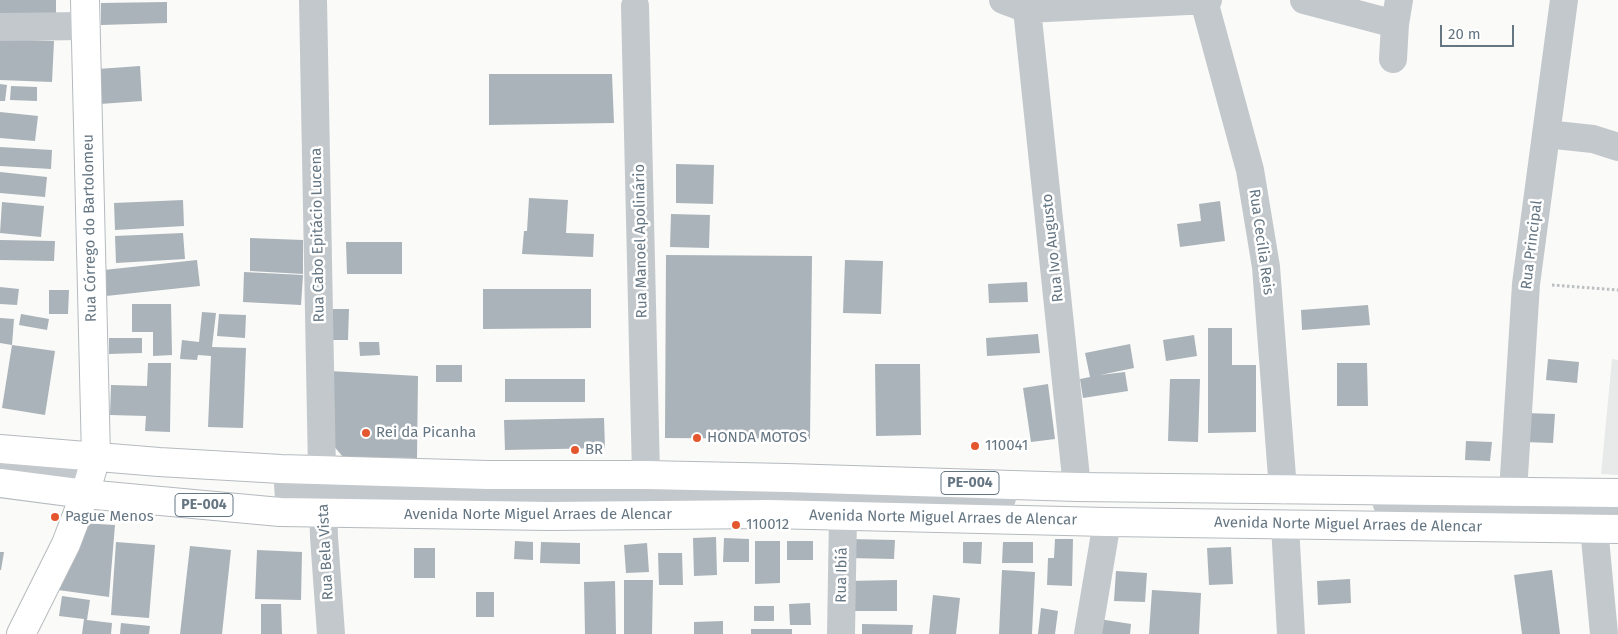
<!DOCTYPE html>
<html>
<head>
<meta charset="utf-8">
<style>
	body { margin:0 }
	#map { position:relative; width:1618px; height:634px; overflow:hidden; background:#fafaf8; font-family:"Fira Sans",sans-serif }
	canvas { display:block }
	.scale { position:absolute; left:1440px; top:25px; width:74px; height:22px; box-sizing:border-box; border:2px solid #657683; border-top:0; padding-left:6px; font-size:15px; line-height:18px; white-space:nowrap; color:#657683; -webkit-text-stroke:4px #fff; paint-order:stroke }
</style>
</head>
<body>
<div id="map">
<canvas width="1618" height="634"></canvas>
<div class="scale">20 m</div>
</div>
<script>
const ctx = document.querySelector('canvas').getContext('2d');
ctx.lineJoin = 'round';
function fillPath(path, color) {
  ctx.fillStyle = color;
  ctx.fill(path, 'evenodd');
}
function strokePath(path, color, width, dash) {
  ctx.strokeStyle = color;
  ctx.lineWidth = width;
  ctx.lineCap = dash ? 'butt' : 'round';
  ctx.setLineDash(dash || []);
  ctx.stroke(path);
}
function write(font, color, halo, rows, align = 'center') {
  ctx.font = font + ' "Fira Sans",sans-serif';
  ctx.lineWidth = 5;
  ctx.setLineDash([]);
  ctx.textBaseline = 'middle';
  ctx.strokeStyle = halo;
  ctx.fillStyle = color;
  for (const [text, x, y, turn = 0] of rows) {
    ctx.save();
    ctx.translate(x, y);
    ctx.rotate((+turn || 0) * Math.PI / 180);
    ctx.textAlign = isNaN(turn) ? turn : align;
    if (halo) ctx.strokeText(text, 0, 0);
    ctx.fillText(text, 0, 0);
    ctx.restore();
  }
}
const built = new Path2D(`
	M1612 359 1618 360V475L1601 474Z`);
const building = new Path2D(`
	M0 0H56V13H0Z
	M167 2V23L101 25V3Z
	M0 39 54 41 52 82 0 80Z
	M140 66 142 101 100 104 98 69Z
	M489 74H612L614 123 489 125Z
	M0 84 7 85 5 101H0Z
	M11 86 37 87V101L10 100Z
	M0 112 38 116 35 141 0 138Z
	M0 147 52 150 51 169 0 166Z
	M676 164 714 165 713 204 676 203Z
	M0 172 47 177 45 197 0 193Z
	M529 198 568 200 566 233 594 234 593 257 522 254 524 231H527Z
	M183 200 184 226 115 230 114 203Z
	M1220 201 1225 241 1180 247 1177 224 1201 221 1199 204Z
	M2 202 44 206 41 237 0 233Z
	M671 214 710 215 709 248 670 247Z
	M183 233 185 259 116 263 115 236Z
	M250 238 303 240V274L250 271Z
	M0 240 55 241 54 261 0 260Z
	M346 242H402V274H347Z
	M666 255 812 256 810 439 665 438Z
	M197 260 200 286 106 296 104 270Z
	M845 260 883 261 881 314 843 313Z
	M244 272 303 275 301 305 243 302Z
	M1027 282 1028 302 989 303 988 284Z
	M0 287 19 289 17 305 0 304Z
	M483 289H591V328L483 329Z
	M49 290H69L68 314H49Z
	M132 304H171L172 355 153 356V332H132Z
	M1368 305 1370 325 1302 330 1301 310Z
	M333 309H349L348 340H333Z
	M202 312 216 313 212 347 246 348 243 428 208 427 211 356 198 355 197 360 180 359 182 340 199 342Z
	M21 314 49 319 47 330 19 325Z
	M219 314 246 315 245 338 217 336Z
	M0 318 14 319 12 345 0 343Z
	M1208 328H1232V365H1256V432L1208 433Z
	M1038 334 1040 353 987 356 986 338Z
	M1194 335 1197 356 1166 361 1163 340Z
	M109 338H142V353L109 354Z
	M359 342H379L380 355 360 356Z
	M1130 344 1134 368 1100 375 1125 372 1128 391 1083 398 1080 379 1090 377 1085 353Z
	M12 345 55 351 45 415 2 408Z
	M1548 359 1579 362 1577 383 1546 380Z
	M148 363H171L170 432 145 431 146 416 110 415 111 385 147 386Z
	M1337 363H1367L1368 406H1337Z
	M875 364H920L921 435 876 436Z
	M436 365H462V382H436Z
	M330 371 418 376 417 458 343 457 328 439Z
	M505 379H585V402H505Z
	M1170 379H1200L1198 442 1168 441Z
	M1048 384 1055 439 1031 442 1023 388Z
	M1526 413 1555 414 1553 443 1524 442Z
	M604 418 605 448 505 450 504 420Z
	M1466 441 1492 442 1490 461 1465 460Z
	M82 523 115 525 109 597 58 590Z
	M716 537 717 575 694 576 693 538Z
	M724 538 749 539V562H723Z
	M849 539 895 540 894 559 848 558Z
	M1055 539H1073L1072 586 1047 585 1048 558H1054Z
	M515 541 533 542V560L514 559Z
	M755 541H780V583L755 584Z
	M787 541H813V560H787Z
	M116 542 155 545 149 618 111 615Z
	M541 542 580 543V564L540 563Z
	M963 542H982L981 564 963 563Z
	M1003 542H1033V563H1002Z
	M647 543 649 572 626 573 624 545Z
	M190 546 231 550 222 634H180Z
	M1231 547 1233 584 1209 585 1207 548Z
	M414 548H435V578H414Z
	M257 550 302 552 301 600 255 599Z
	M0 552H4L1 570H0Z
	M658 553H682L683 585H659Z
	M1002 570 1035 572 1032 634H999Z
	M1552 570 1560 634H1522L1514 575Z
	M1116 571 1147 573 1145 602 1114 601Z
	M1350 579 1351 603 1318 605 1317 581Z
	M624 580H653L652 634H624Z
	M897 580V611H848V581Z
	M615 581 616 634H585L584 582Z
	M1152 590 1201 593 1199 634H1149Z
	M476 592H494V617H476Z
	M933 595 960 598 956 634H929Z
	M62 596 90 600 87 620 112 623 111 634H82L84 619 59 616Z
	M810 603 811 625H790L789 604Z
	M261 604H281L282 634H261Z
	M754 606H774V621H754Z
	M1041 608 1058 611 1055 634H1038Z
	M1099 619 1131 624 1130 634H1097Z
	M723 621V634H694V622Z
	M121 623 150 626 149 634H120Z
	M862 624 913 625 912 634H862Z
	M751 629H792V634H751Z`);
const path = new Path2D(`
	M1552 285 1618 290`);
const minor = new Path2D(`
	M313 0 322 470 324 537 331 634
	M1003 0 1027 9 1208 0
	M1304 0 1395 24
	M1204 1 1250 170 1266 267 1283 490
	M635 6 646 475
	M1027 9 1077 487
	M0 27 86 26
	M1393 59 1395 24 1399 0
	M1546 134 1593 139 1618 147
	M1 463 77 469 75 485 47 481
	M288 483 313 484 312 499H289Z
	M1513 492 1526 284 1564 0
	M364 503H330L332 485 1002 498
	M1387 504 1618 508
	M1285 525 1291 634
	M1594 528 1604 634
	M841 634 843 515
	M1088 634 1107 522`);
const major = new Path2D(`
	M0 449 159 462 281 469 488 475H646L787 478 1077 487 1618 493
	M0 483 85 494 280 512 550 516 769 514 1107 522 1618 529
	M21 634 66 544 85 494 96 457 85 0`);
const markers = [
	[366,433,5,"#e4572e"],
	[697,438,5,"#e4572e"],
	[975,446,5,"#e4572e"],
	[575,450,5,"#e4572e"],
	[55,517,5,"#e4572e"],
	[736,525,5,"#e4572e"]
];
const shields = [
	[970,483,58],
	[204,505,58]
];
const shieldNames = [
	["PE-004",970,483],
	["PE-004",204,505]
];
const streetNames = [
	["Rua Córrego do Bartolomeu",90,228,-91],
	["Rua Cabo Epitácio Lucena",318,235,-91],
	["Rua Manoel Apolinário",641,241,-91],
	["Rua Cecília Reis",1261,242,82],
	["Rua Principal",1532,245,-83],
	["Rua Ivo Augusto",1053,248,-96],
	["Avenida Norte Miguel Arraes de Alencar",538,515],
	["Avenida Norte Miguel Arraes de Alencar",943,518,1],
	["Avenida Norte Miguel Arraes de Alencar",1348,525,1],
	["Rua Bela Vista",326,552,-93],
	["Rua Ibiá",842,575,-89]
];
const poiNames = [
	["Rei da Picanha",376,433],
	["HONDA MOTOS",707,438],
	["110041",985,446],
	["BR",585,450],
	["Pague Menos",65,517],
	["110012",746,525]
];
fillPath(built, '#e8e9e9');
fillPath(building, '#aab3b9');
strokePath(major, '#b5babe', 30);
strokePath(path, '#bbbfc2', 3, [2.5, 2.5]);
strokePath(minor, '#c3c8cc', 28);
strokePath(major, '#fff', 28);
for (const [x, y, r, color] of markers) {
  const dot = new Path2D();
  dot.arc(x, y, r, 0, 2 * Math.PI);
  ctx.fillStyle = color;
  ctx.fill(dot);
  strokePath(dot, '#fff', 2);
}
for (const [x, y, w] of shields) {
  const box = new Path2D();
  box.roundRect(x - w / 2, y - 11.5, w, 23, 4);
  ctx.fillStyle = '#fff';
  ctx.fill(box);
  strokePath(box, '#657683', 1);
}
write('bold 14px', '#657683', null, shieldNames);
write('15px', '#657683', '#fff', streetNames);
write('15px', '#657683', '#fff', poiNames, 'left');
</script>
</body>
</html>
